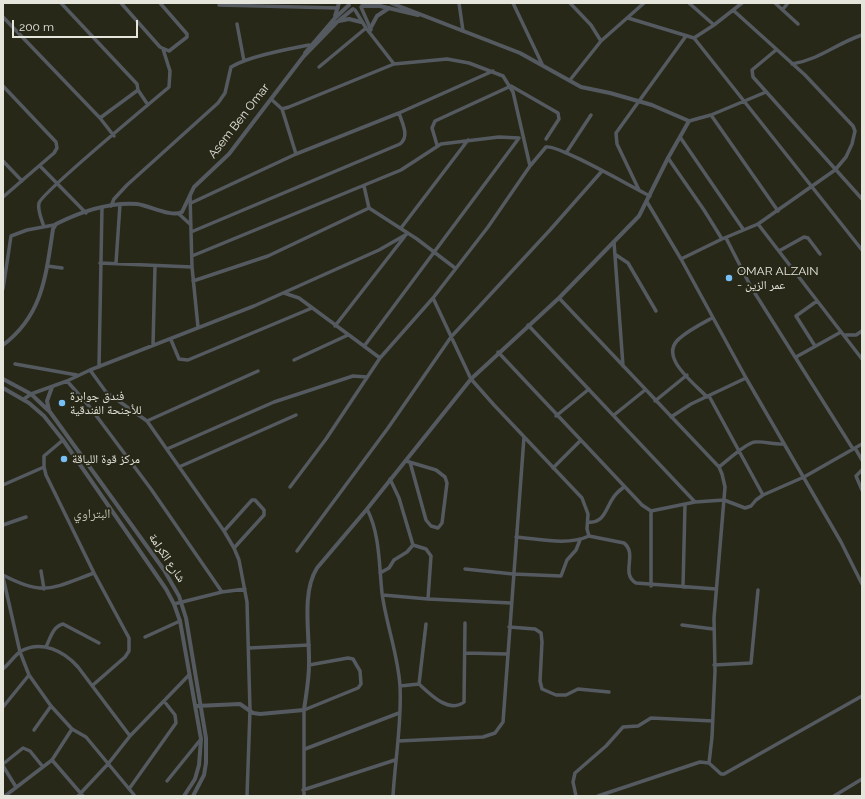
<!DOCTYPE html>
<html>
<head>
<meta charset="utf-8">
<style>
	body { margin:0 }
	#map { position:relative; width:865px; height:799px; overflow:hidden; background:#282819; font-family:Raleway,sans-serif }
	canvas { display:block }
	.frame { position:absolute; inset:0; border:4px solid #e5e5dc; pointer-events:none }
	.scale { position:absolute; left:12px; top:20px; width:126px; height:18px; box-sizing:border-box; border:2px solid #e5e5dc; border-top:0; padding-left:5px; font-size:12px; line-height:14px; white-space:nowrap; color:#e5e5dc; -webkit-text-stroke:3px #282819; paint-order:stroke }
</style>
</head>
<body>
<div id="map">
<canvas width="865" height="799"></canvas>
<div class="frame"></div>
<div class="scale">200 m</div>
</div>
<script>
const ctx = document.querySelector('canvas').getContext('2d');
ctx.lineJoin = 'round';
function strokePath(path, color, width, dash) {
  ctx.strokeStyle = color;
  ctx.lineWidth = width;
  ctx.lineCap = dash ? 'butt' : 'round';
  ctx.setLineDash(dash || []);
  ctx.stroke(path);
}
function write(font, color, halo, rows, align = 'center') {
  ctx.font = font + ' Raleway,"Noto Naskh Arabic",sans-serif';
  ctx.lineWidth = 4;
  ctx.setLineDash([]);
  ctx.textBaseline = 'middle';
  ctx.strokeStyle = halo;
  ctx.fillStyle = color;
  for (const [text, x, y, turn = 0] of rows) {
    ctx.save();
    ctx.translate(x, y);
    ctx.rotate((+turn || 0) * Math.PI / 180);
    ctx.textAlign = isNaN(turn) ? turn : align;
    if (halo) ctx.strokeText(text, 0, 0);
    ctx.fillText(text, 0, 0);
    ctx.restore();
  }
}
const minor = new Path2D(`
	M121 3 160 47 169 51 187 37V34L160 3
	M459 3 463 31
	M513 3 542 64
	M570 3 591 25 601 41
	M689 3 714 25 742 3
	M775 3 798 24
	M219 5 338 8
	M361 7 371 30
	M783 9 788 3
	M355 10 366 28 394 64 447 59 469 63 503 76 513 92 530 166
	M3 17 100 118 138 90 137 84 61 3
	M628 18 694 38 862 250
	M237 24 244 61
	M694 38 714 25
	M776 50 752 70 753 77 862 199
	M792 64C821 59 835 44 862 35
	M319 67 366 28
	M570 80 601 41 644 3
	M3 86 56 142 57 148 54 153 3 197
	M138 90 148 105
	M271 99 282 109 289 107 394 64
	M282 109 296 154
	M711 115 778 211
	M100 118 114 136
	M689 121 711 115 766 92
	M680 137 743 229
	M437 145 432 128 435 121 511 86 558 113 559 119 546 139
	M566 153 591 115
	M668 158 704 210 722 239 758 224 835 170 846 157 852 144 855 131 853 126 805 75 733 10
	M3 161 22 181
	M40 166 86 213
	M364 186 369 208 417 239 455 268
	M639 190 617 144 616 133 686 36
	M190 195 192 267 198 327
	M650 196C633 188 558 144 546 147L530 166 488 227 433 298 471 379 494 405 582 498 588 514 587 529 589 536 624 543C638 554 620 574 636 583L716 589
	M647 202 681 259 746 378 841 542 862 584
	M191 203 296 154 399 113 493 71
	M111 206 114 199 127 185 218 103 225 93 231 67C249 56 289 49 309 45L312 47
	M179 214 191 225
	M758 224 862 359
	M44 227C42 220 37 210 39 203 42 192 153 101 169 87L170 71 163 49
	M401 228 468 140
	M191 232 400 144C410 136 402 123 399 113
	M726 238 751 287 853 449
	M614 242 623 366
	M779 251 804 237 808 238 820 254
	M616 255 628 263 656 311
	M192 256 401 170 441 144 499 137 519 138
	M681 259 722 239
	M100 263 192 267
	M116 263 120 204
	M47 266 62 268
	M193 281 268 256 369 208
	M3 289 11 236 27 230 54 225
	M284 293 299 298 380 358 326 439 290 487
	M559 298 719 467 722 474 725 487 714 618 715 671 712 737 709 763
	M528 325 695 502
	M335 326 405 236
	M844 335H856L862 331
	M171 340 179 359 188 360 312 308
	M153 345 155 266
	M365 345 519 138
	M815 346 796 316 817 301
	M498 352 642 505 651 511 695 502 724 500 745 508 751 506 756 500 763 495 804 477 862 444
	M796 357 841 332
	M380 358 433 298
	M294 360 348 335
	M15 364 77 375
	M99 367 102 207
	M90 370 106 392 147 421 224 531 234 548 239 560 247 602 250 710 247 796
	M67 381 89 406 151 489 222 592
	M709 396 763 495
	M707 397C694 383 657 356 680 338 689 330 701 324 712 318
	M24 399 31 394 67 381 90 370 254 306 379 250 407 234
	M655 401 687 375
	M614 415 645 390
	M556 416 589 389
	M671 417 691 404 746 378
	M147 421 258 371
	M63 440 44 456V467L46 475 94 573 129 638V651L125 657 93 685
	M855 448 862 460
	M167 449 274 402 353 376 367 377
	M406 461 436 470 445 477 447 483 442 523 438 528 431 526 426 520 410 462
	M179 467 296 415
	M719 467C727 461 747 442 755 442 765 441 774 445 784 444
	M553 468 581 440
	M862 470 856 476 862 490
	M3 485 44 467
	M367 509C380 534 379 565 382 593 386 624 398 654 400 686 402 723 395 760 393 796
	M651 511V586
	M588 522C604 524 606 508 613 498 616 493 620 490 624 487
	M3 525 26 517
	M224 531 252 500H255L264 510V515L234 548
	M516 537C540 539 567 546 589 536
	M297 551 388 428 451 337 550 230 602 171
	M465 569 513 574 561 576 567 560 576 550 580 540
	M41 571 44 589
	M380 573 389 568 394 560 407 552 413 545 399 498 390 479
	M3 575C44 597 53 588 94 573
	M3 577 20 652 29 675 3 707
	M683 587 685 504
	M383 595 428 599 431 556 426 549 413 545
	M428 599 511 603
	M174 604 222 592 245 589
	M682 625 713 629
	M509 627 535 629 541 633 542 642 540 681 542 689 556 695H566L578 689 609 692
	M145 637 180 621
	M46 647C50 639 53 626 63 624L99 643
	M249 648 309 645
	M466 653 507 654
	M714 665 751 663 758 590
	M3 669C9 664 15 655 21 651 42 640 64 651 78 667L130 736
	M419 684C430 694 449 714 464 702L465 623
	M400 686 419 684 426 624
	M72 729 86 737 135 796
	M34 730 51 706
	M398 741 483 737 495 733 503 722 524 437
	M305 749 399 713
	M52 760 83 796
	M3 764 23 748 30 751 43 767
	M3 766 16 787
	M167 781 201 739
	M129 789 176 723 175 715 164 701
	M303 790 395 760
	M5 796 52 760 72 729 51 706 29 675
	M78 796 108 764 130 736 189 675
	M304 796V710L358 688 361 684 360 671 353 659 348 658 309 665
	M576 796 573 782 575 773 606 746 623 727 638 726 651 718 713 721
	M598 796 700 762 709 763 721 774H724L862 696
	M834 796 862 779`);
const tertiary = new Path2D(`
	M362 6H380L418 15
	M335 16 339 3
	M339 21 349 19 361 22
	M370 29 377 16 389 8
	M305 53 335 18 349 5
	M3 345C43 315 46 275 53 229L56 224C80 212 109 202 137 204 148 205 172 218 182 212L194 187 229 154 303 57 337 22 353 9
	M3 379 31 394 50 412 164 570 179 596 186 618 206 738V763L204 775 193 796
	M3 388 29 403 44 416 63 440 166 589 174 604 180 621 201 739 199 765 195 779 184 796
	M49 410 47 401 52 387
	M196 706 240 704 253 713 260 714 304 710C306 695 309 680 309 665 310 636 301 593 317 568L367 509 471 379 559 298 639 216 668 158 689 121 652 105 610 93 581 87 520 53 391 3`);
const markers = [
	[729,278,4,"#76c0f7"],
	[62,403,4,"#76c0f7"],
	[64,459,4,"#76c0f7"]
];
const streetNames = [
	["Asem Ben Omar",239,121,-52],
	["شارع الكرامة",167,558,56]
];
const poiNames = [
	["OMAR ALZAIN",737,271],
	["- عمر الزين",737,285],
	["فندق جوابرة",70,396],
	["للأجنحة الفندقية",70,410],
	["مركز قوة اللياقة",72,459]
];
const neighbourhoodNames = [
	["البتراوي",92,514]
];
strokePath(minor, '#545a5f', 3.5);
strokePath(tertiary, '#545a5f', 4);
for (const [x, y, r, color] of markers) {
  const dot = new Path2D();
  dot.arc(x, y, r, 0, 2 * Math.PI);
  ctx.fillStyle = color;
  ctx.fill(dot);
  strokePath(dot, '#282819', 1.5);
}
write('12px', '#e5e5dc', '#282819', streetNames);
write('12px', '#e5e5dc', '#282819', poiNames, 'left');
write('13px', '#c4c5b2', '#282819', neighbourhoodNames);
</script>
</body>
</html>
